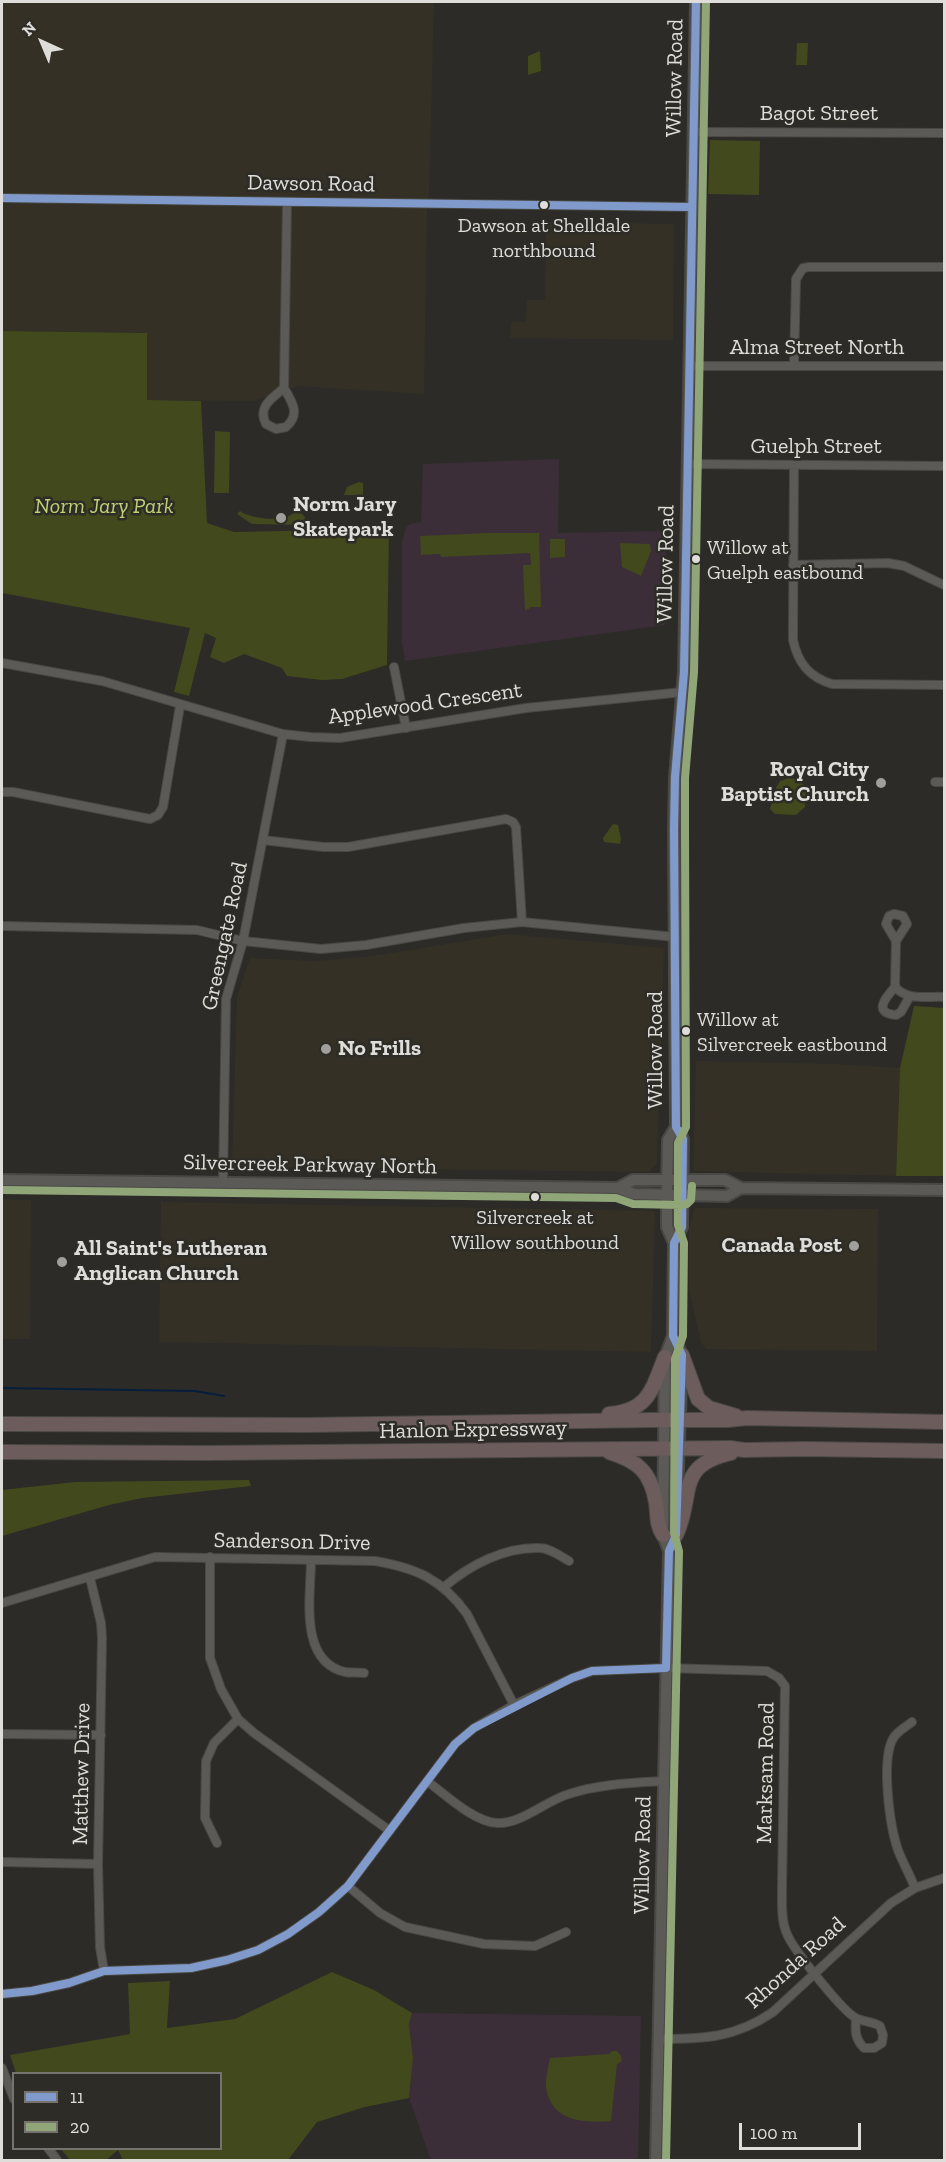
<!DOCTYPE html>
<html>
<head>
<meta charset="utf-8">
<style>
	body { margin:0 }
	#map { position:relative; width:946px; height:2162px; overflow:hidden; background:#2c2b28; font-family:"Zilla Slab",serif }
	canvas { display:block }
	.frame { position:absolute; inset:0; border:3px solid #deddd9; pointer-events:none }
	.legend { position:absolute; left:12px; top:2072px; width:210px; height:78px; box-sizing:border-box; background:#2e2c26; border:2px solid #74736e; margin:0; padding:8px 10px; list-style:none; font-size:18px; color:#deddd9 }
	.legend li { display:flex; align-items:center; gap:12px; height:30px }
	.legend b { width:30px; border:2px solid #74736e }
	.north { position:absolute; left:12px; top:12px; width:60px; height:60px; -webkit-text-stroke:4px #2e2c26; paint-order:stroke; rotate:316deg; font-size:16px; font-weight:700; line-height:24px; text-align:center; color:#deddd9 }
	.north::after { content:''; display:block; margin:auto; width:21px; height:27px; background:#deddd9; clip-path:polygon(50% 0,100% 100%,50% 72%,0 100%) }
	.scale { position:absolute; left:739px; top:2123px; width:122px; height:27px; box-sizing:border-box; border:3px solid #deddd9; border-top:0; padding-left:8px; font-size:18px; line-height:21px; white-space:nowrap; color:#deddd9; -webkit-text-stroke:4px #2e2c26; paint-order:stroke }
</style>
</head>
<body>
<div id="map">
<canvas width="946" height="2162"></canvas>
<div class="frame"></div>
<ul class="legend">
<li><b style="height:8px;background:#809bcb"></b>11</li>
<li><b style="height:8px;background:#90a679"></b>20</li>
</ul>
<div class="north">N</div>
<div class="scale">100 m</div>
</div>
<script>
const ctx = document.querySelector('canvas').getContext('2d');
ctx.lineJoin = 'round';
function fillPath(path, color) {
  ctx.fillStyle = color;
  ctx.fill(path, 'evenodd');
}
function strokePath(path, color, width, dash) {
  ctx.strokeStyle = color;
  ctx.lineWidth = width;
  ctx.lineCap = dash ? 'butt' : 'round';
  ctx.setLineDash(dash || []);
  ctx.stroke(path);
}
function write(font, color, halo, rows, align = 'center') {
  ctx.font = font + ' "Zilla Slab",serif';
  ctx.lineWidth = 5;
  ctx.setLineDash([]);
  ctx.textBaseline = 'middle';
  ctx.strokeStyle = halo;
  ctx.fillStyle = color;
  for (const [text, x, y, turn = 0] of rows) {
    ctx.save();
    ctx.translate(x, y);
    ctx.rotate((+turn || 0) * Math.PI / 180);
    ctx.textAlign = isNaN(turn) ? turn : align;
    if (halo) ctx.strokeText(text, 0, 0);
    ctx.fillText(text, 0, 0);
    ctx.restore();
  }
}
const built = new Path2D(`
	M2 2H434L429 194 427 215 424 394 298 386 253 401 147 400V333L2 331Z
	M546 222 674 224 673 340 510 338 511 322H526L527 300H545Z
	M507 934 664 948 657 1163 649 1172 232 1167 237 997 250 958 315 961 373 956Z
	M696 1061 836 1064 900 1068 896 1176 693 1171Z
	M2 1199 31 1200 30 1339H2Z
	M161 1202 655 1211 651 1352 159 1342Z
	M695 1208 878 1209 877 1351 707 1349 701 1343 689 1289V1228Z`);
const education = new Path2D(`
	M559 459 558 533 666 531 665 625 405 661 402 643V541L406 528 410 524 421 522 423 464Z
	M412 2013 641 2016 638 2160H431L409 2098 413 2058 409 2024Z`);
const green = new Path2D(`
	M797 43H808L807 65H796Z
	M540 51 541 71 528 75V56Z
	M710 140 760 141 759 195 708 194Z
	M2 331 147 333V400L201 401 207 523 234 532 389 529 387 665 342 679 322 680 287 676 282 668 244 654 224 663 210 657 216 638 205 633 189 696 174 692 190 628 2 593Z
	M215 431 230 432 229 493H214Z
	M359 482 363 483V495H344L347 487Z
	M240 511C248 518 276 521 287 517 292 515 293 512 300 512L305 517V522L302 525 252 524 237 514Z
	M487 533H539L541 607H530L529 609 525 610 523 565H531L530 553 441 557 440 554 421 555 420 536Z
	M550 539H565V557L550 558Z
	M620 543 650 544 651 551 641 576 622 567Z
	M789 778 800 780 807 789 805 807 796 815 775 814 770 809 776 788 780 781Z
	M613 824 618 825 621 839 620 844 604 842 603 838Z
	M914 1006 944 1008V1176H896L900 1068Z
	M249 1480 251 1486 142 1498 109 1505 2 1536V1490L75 1482Z
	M332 1972 374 1990 412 2013 409 2024 413 2058 409 2098 365 2107 317 2122 288 2160H123L118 2150 106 2160H70L61 2149 220 2148V2074L16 2073 10 2055 130 2034 128 1983 170 1981 167 2028 235 2019Z
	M612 2051H617L621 2056 622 2061 617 2064 611 2121C586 2123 554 2122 547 2092 544 2082 548 2069 550 2058L609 2054Z`);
const stream = new Path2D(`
	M2 1388 195 1391 224 1396`);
const street = new Path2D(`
	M693 132 944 133
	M2 198 691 207
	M689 366H944
	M794 366 796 279 803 268 809 267H944
	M284 388C272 398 257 407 266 424L276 429 286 427C301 414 292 402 284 388L287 202
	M687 464 944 466
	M794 466 793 640C798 663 809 677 832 684L944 685
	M793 565 888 563 904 566 944 585
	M2 663 102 681 283 734 310 737 340 738 526 708 683 692
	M394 667 406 728
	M935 782H944
	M2 792H13L150 819 158 815 163 807 180 706
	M263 840 323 847H348L506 819 513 822 516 827 522 922
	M2 926 197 930 243 941 321 949 366 945 464 928 522 922 675 937
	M896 941 907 924 903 916 894 914 889 916 886 924 896 941 895 987C907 1001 928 996 944 997
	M895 987C886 997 872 1013 896 1015L901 1012 910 996
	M223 1183 226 999 243 941 283 734
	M210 1557V1658L221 1689 238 1719 254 1733 390 1831
	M311 1560C311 1595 298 1661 345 1672 350 1673 358 1672 364 1673
	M90 1578 101 1623 102 1638 98 1864 100 1947 104 1971
	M444 1587C470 1565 504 1547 539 1548 550 1548 560 1556 569 1561
	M2 1603 155 1557 375 1561C416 1568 442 1579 467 1614L514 1705
	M912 1722C907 1726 898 1731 894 1737 880 1758 890 1827 898 1850 903 1863 910 1875 915 1888
	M2 1734 101 1735
	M427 1781C446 1795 474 1822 497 1823 520 1825 547 1800 569 1794 600 1784 632 1783 664 1781
	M217 1843 205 1818 206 1761 214 1743 238 1719
	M2 1862 98 1864
	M348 1886 380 1913 405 1927 484 1944 535 1946 566 1932
	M2 1994 32 1991 69 1983 104 1971 191 1968 227 1960 258 1950 288 1934 319 1912 348 1886 455 1744 474 1728 514 1705 572 1678 592 1671 666 1668 767 1671 779 1678 785 1686 782 1888C782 1903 781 1921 787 1934 793 1949 845 2015 858 2019 866 2022 873 2022 880 2026L883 2035 882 2043 874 2048H864C855 2039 855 2031 856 2019
	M659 2039C704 2039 735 2038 773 2012L891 1903 915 1888 944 1878
	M2 2068 14 2099
	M48 2148 57 2160`);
const secondary = new Path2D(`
	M2 1180 618 1188 634 1194 727 1196 741 1188
	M618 1188 633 1180H725L741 1188 944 1190
	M674 1243 682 1227 683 1139 676 1127
	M673 1336 682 1355 676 1526
	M669 1551 663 1535 665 1357 673 1336 674 1243 667 1227V1195L668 1140 676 1127 674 829 675 777 684 672 696 2
	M656 2160 669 1551 671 1547`);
const highway = new Path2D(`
	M682 1355 698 1399 709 1408 736 1416
	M609 1414C649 1411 652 1389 665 1357
	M2 1424 306 1425 653 1420H728L747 1418 944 1422
	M2 1452 207 1453 730 1448 744 1450 805 1449 944 1451
	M609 1452C638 1461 651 1472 656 1503 658 1516 656 1524 663 1535
	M676 1535C695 1496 674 1466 731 1453`);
const bus1 = new Path2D(`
	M2 198 691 207
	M2 1994 32 1991 69 1983 104 1971 191 1968 227 1960 258 1950 288 1934 319 1912 348 1886 455 1744 474 1728 572 1678 592 1671 666 1668 669 1551 676 1535 682 1355 673 1336 674 1243 682 1227 683 1139 676 1127 674 829 675 777 684 672 696 2`);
const bus2 = new Path2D(`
	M2 1190 616 1198 633 1204 682 1205 687 1204 691 1200 692 1186
	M666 2160 679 1551 674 1533 675 1359 683 1336 684 1243 678 1225V1143L686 1127 685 829V778L694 672 706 2`);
const markers = [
	[544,205,5,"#deddd9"],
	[281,518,6,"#a09f9b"],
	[696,559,5,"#deddd9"],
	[881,783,6,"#a09f9b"],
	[686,1031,5,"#deddd9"],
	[326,1049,6,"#a09f9b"],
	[535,1197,5,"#deddd9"],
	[854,1246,6,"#a09f9b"],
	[62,1262,6,"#a09f9b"]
];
const busNames = [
	["Dawson at Shelldale",544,226],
	["northbound",544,251],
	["Willow at",707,548,"left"],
	["Guelph eastbound",707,573,"left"],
	["Willow at",697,1020,"left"],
	["Silvercreek eastbound",697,1045,"left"],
	["Silvercreek at",535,1218],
	["Willow southbound",535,1243]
];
const streetNames = [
	["Willow Road",675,78,-89],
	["Bagot Street",819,114],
	["Dawson Road",311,184,1],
	["Alma Street North",817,348],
	["Guelph Street",816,447],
	["Willow Road",666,564,-89],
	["Applewood Crescent",425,704,-8],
	["Greengate Road",225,936,-78],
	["Willow Road",656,1050,-90],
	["Silvercreek Parkway North",310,1165,1],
	["Hanlon Expressway",473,1430,-1],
	["Sanderson Drive",292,1542,1],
	["Marksam Road",766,1773,-89],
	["Matthew Drive",82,1774,-89],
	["Willow Road",643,1855,-89],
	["Rhonda Road",796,1963,-42]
];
const poiNames = [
	["Norm Jary",293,505],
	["Skatepark",293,530],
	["Royal City",869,770,"right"],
	["Baptist Church",869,795,"right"],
	["No Frills",338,1049],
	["Canada Post",842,1246,"right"],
	["All Saint's Lutheran",74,1249],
	["Anglican Church",74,1274]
];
const parkNames = [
	["Norm Jary Park",104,507]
];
fillPath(built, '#343025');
fillPath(education, '#3b2e38');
fillPath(green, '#42491d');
strokePath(stream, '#061e3c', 2);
strokePath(street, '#494845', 10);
strokePath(secondary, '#494845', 14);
strokePath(highway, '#494845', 16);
strokePath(street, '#5b5a57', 8);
strokePath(secondary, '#5b5a57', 10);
strokePath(highway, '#6c5d5c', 14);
strokePath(bus1, '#809bcb', 8);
strokePath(bus2, '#90a679', 8);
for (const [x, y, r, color] of markers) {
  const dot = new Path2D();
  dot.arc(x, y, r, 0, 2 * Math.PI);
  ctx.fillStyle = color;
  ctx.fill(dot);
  strokePath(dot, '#2e2c26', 2);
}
write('20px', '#deddd9', '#2e2c26', busNames);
write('22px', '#deddd9', '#2e2c26', streetNames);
write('bold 22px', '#deddd9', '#2e2c26', poiNames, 'left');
write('italic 22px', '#bfd175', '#2e2c26', parkNames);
</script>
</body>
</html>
